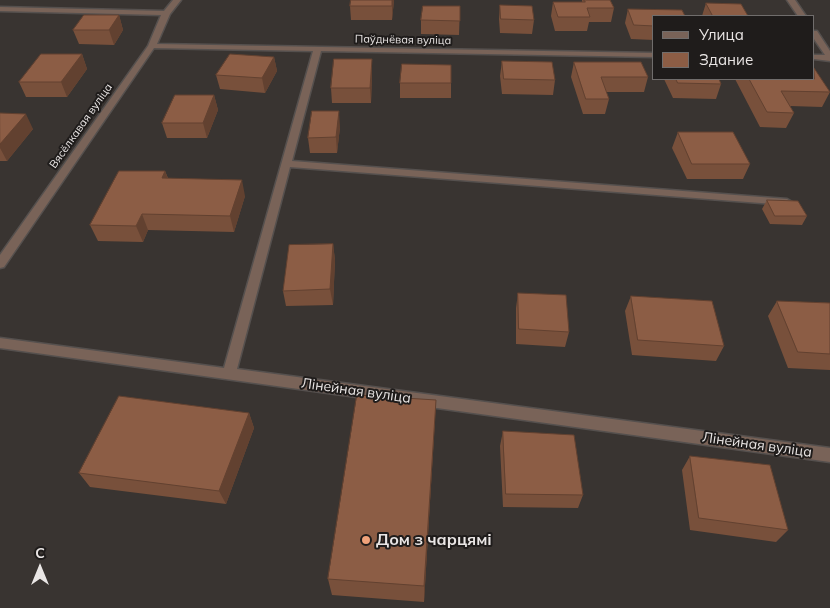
<!DOCTYPE html>
<html>
<head>
<meta charset="utf-8">
<style>
	body { margin:0 }
	#map { position:relative; width:830px; height:608px; overflow:hidden; background:#393431; font-family:Mulish,sans-serif }
	canvas { display:block }
	.legend { position:absolute; left:652px; top:15px; width:162px; height:65px; box-sizing:border-box; background:#1f1c1b; border:1px solid #706d6c; margin:0; padding:6px 9px; list-style:none; font-size:15px; color:#eae6e5 }
	.legend li { display:flex; align-items:center; gap:10px; height:25px }
	.legend b { width:25px; border:1px solid #706d6c }
	.north { position:absolute; left:15px; top:543px; width:50px; height:50px; -webkit-text-stroke:4px #1f1c1b; paint-order:stroke; rotate:0deg; font-size:14px; font-weight:700; line-height:20px; text-align:center; color:#eae6e5 }
	.north::after { content:''; display:block; margin:auto; width:18px; height:22px; background:#eae6e5; clip-path:polygon(50% 0,100% 100%,50% 72%,0 100%) }
</style>
</head>
<body>
<div id="map">
<canvas width="830" height="608"></canvas>
<ul class="legend">
<li><b style="height:6px;background:#796358"></b>Улица</li>
<li><b style="height:14px;background:#8c5d45"></b>Здание</li>
</ul>
<div class="north">С</div>
</div>
<script>
const ctx = document.querySelector('canvas').getContext('2d');
ctx.lineJoin = 'round';
function strokePath(path, color, width, dash) {
  ctx.strokeStyle = color;
  ctx.lineWidth = width;
  ctx.lineCap = dash ? 'butt' : 'round';
  ctx.setLineDash(dash || []);
  ctx.stroke(path);
}
function fillPath(path, color) {
  ctx.fillStyle = color;
  ctx.fill(path, 'evenodd');
}
function write(font, color, halo, rows, align = 'center') {
  ctx.font = font + ' Mulish,sans-serif';
  ctx.lineWidth = 4;
  ctx.setLineDash([]);
  ctx.textBaseline = 'middle';
  ctx.strokeStyle = halo;
  ctx.fillStyle = color;
  for (const [text, x, y, turn = 0] of rows) {
    ctx.save();
    ctx.translate(x, y);
    ctx.rotate((+turn || 0) * Math.PI / 180);
    ctx.textAlign = isNaN(turn) ? turn : align;
    if (halo) ctx.strokeText(text, 0, 0);
    ctx.fillText(text, 0, 0);
    ctx.restore();
  }
}
const minor = new Path2D(`
	M173 0H181L170 14 157 44 654 53V57L321 51 292 161 787 199 792 202 787 205 290 167 237 369 830 448V462L0 348V338L224 368 313 51 154 48 4 267 0 268V255L148 46 161 15 0 11V7L164 11Z
	M787 0H795L806 16H798Z
	M814 31H817L830 51V61L814 59V55H825L814 39Z`);
const wall = new Path2D(`
	M394 0 392 20H351L350 6Z
	M582 0H610L614 8 611 22H589L587 31H555L551 16 553 2H582Z
	M706 3 748 16H702Z
	M500 5 534 20 532 34 500 33 499 19Z
	M460 6 459 35 421 34V20Z
	M628 9 654 16V40L631 39 625 23Z
	M119 15 123 30 114 45 79 44 73 30Z
	M82 54 87 69 67 97H26L19 82Z
	M274 57 277 71 265 93 220 89 216 75Z
	M502 61 555 80 553 95 502 94 500 76Z
	M574 62 648 77 644 92H606L609 99 605 114H583L571 77Z
	M372 73 371 103H332L331 88Z
	M664 79H719L721 84 716 99 673 98Z
	M735 79H814L830 92 822 107 790 106 794 113 786 128 760 127Z
	M400 83H451V98H400Z
	M214 95 218 110 207 138H167L162 123Z
	M0 113 33 129 7 161H0Z
	M340 127 337 153H310L308 138Z
	M678 132 750 164 743 179H687L672 148Z
	M165 171 168 178 245 196 234 232 148 230 143 242 98 241 90 225Z
	M767 200 807 216 802 225 770 224 762 209Z
	M333 244 335 260 333 305 286 306 283 291Z
	M518 293 569 332 565 347 516 344V308Z
	M631 296 724 346 716 361 632 355 625 311Z
	M777 301 830 303V370L788 368 768 316Z
	M436 400 424 602 332 595 328 579Z
	M249 413 254 428 226 504 90 487 79 473Z
	M503 431 583 495 578 508 503 507 500 446Z
	M690 456 788 530 776 542 690 530 682 470Z`);
const shadedWall = new Path2D(`
	M392 0H394L392 20Z
	M119 15 123 30 114 45 109 30Z
	M82 54 87 69 67 97 61 82Z
	M274 57 277 71 265 93 262 78Z
	M372 59V73L371 103 370 88Z
	M214 95 218 110 207 138 203 123Z
	M339 111 340 127 337 153 336 137Z
	M26 114 33 129 7 161 0 148V144Z
	M165 171 171 187 162 178Z
	M242 180 245 196 234 232 230 216Z
	M142 214 148 230 143 242 136 226Z
	M333 244 335 260 333 305 330 289Z
	M436 400 435 420 424 602V586Z
	M249 413 254 428 226 504 219 491Z`);
const building = new Path2D(`
	M351 0H392V6H350Z
	M584 0H610L614 8H587L590 17H558L553 2H585Z
	M706 3 741 4 748 16H713Z
	M500 5 532 6 534 20 501 19Z
	M423 6H460V21L421 20Z
	M628 9 682 10 685 16H654V26L634 25Z
	M84 15H119L109 30H73Z
	M41 54H82L61 82H19Z
	M230 54 274 57 262 78 216 75Z
	M334 59H372L370 88H331Z
	M502 61 552 62 555 80 504 79Z
	M574 62H641L648 77H601L609 99H586Z
	M402 64 451 65V83H400Z
	M814 68 830 92 781 91 794 113 767 112 749 79H814Z
	M676 79H719L721 84 678 83Z
	M175 95H214L203 123H162Z
	M312 111H339L336 137 308 138Z
	M0 113 26 114 0 144Z
	M678 132H733L750 164H692Z
	M119 171H165L162 178 242 180 230 216 142 214 136 226 90 225Z
	M767 200 798 201 807 216H775Z
	M333 244 330 289 283 291 289 245Z
	M518 293 566 295 569 332 519 329Z
	M631 296 712 301 724 346 638 340Z
	M777 301 830 303V354L798 352Z
	M357 395 436 400 424 586 328 579Z
	M119 396 249 413 219 491 79 473Z
	M503 431 574 435 583 495 506 494Z
	M690 456 770 465 788 530 699 518Z`);
const markers = [
	[366,540,5,"#f0a27a"]
];
const farStreetnames = [
	["Паўднёвая вуліца",403,40,1],
	["Вясёлкавая вуліца",81,126,-55]
];
const streetNames = [
	["Лінейная вуліца",356,391,8],
	["Лінейная вуліца",757,445,8]
];
const nearPoinames = [
	["Дом з чарцямі",376,540]
];
strokePath(minor, '#55504e', 3);
fillPath(minor, '#796358');
fillPath(wall, '#78503b');
fillPath(shadedWall, '#624130');
fillPath(building, '#8c5d45');
strokePath(building, '#624130', 1);
for (const [x, y, r, color] of markers) {
  const dot = new Path2D();
  dot.arc(x, y, r, 0, 2 * Math.PI);
  ctx.fillStyle = color;
  ctx.fill(dot);
  strokePath(dot, '#1f1c1b', 2);
}
write('11px', '#eae6e5', '#1f1c1b', farStreetnames);
write('14px', '#eae6e5', '#1f1c1b', streetNames);
write('bold 16px', '#eae6e5', '#1f1c1b', nearPoinames, 'left');
</script>
</body>
</html>
